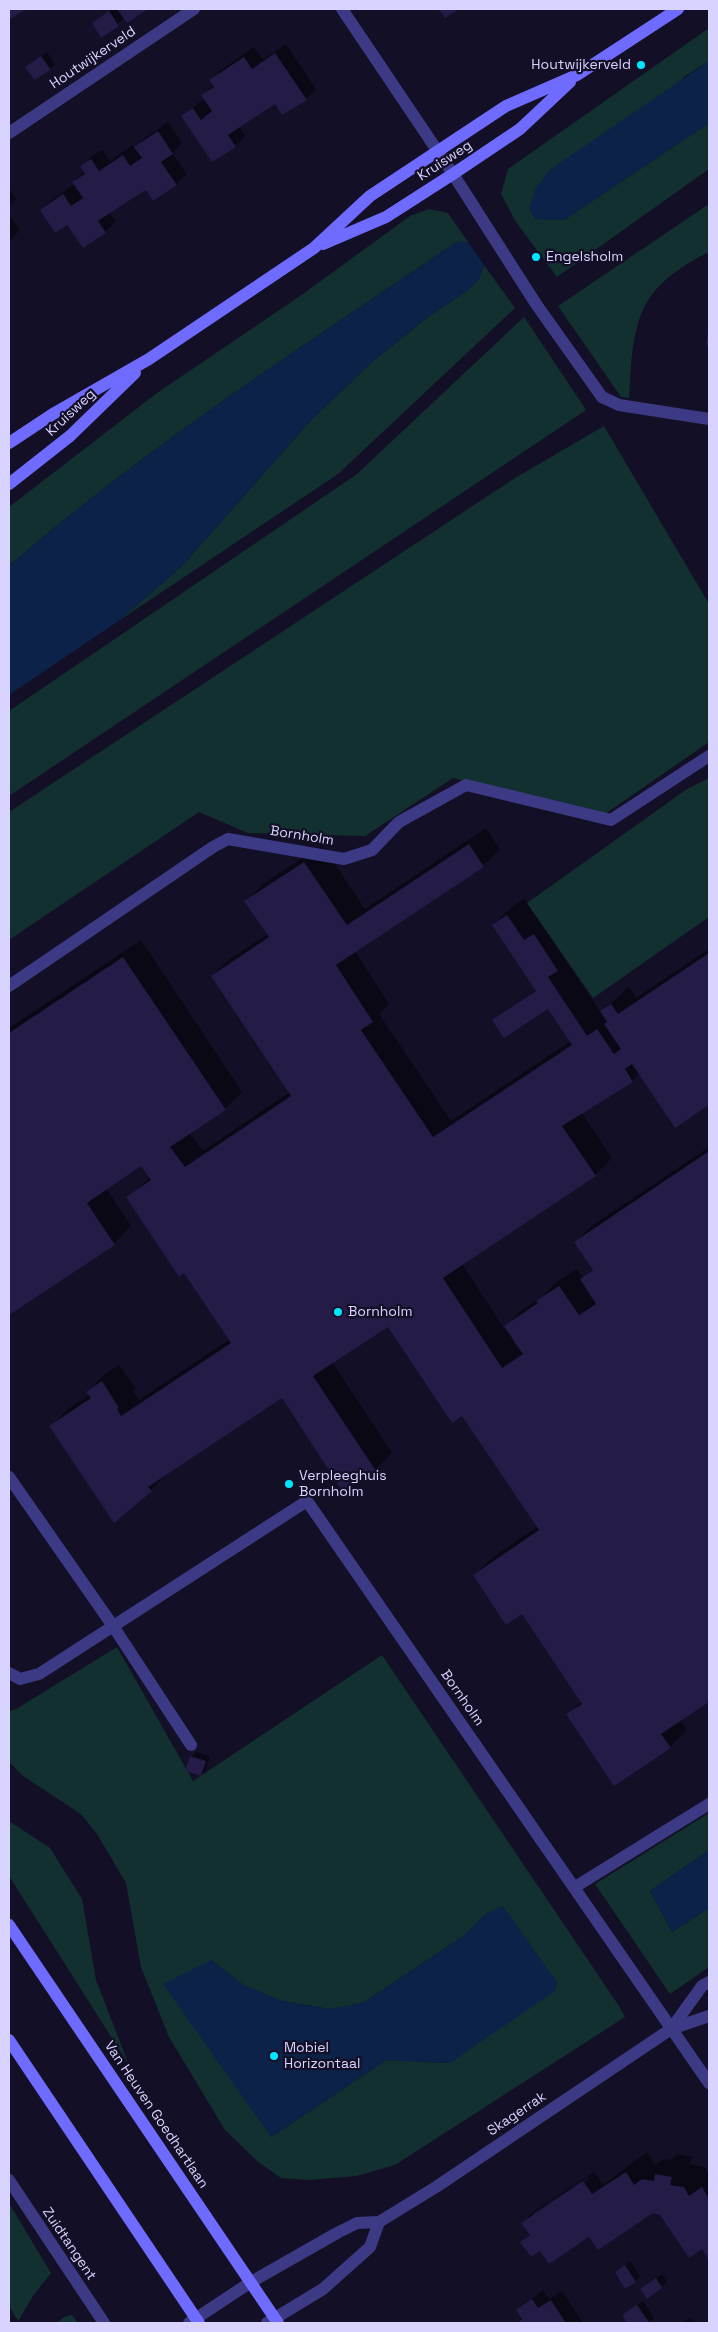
<!DOCTYPE html>
<html>
<head>
<meta charset="utf-8">
<style>
	body { margin:0 }
	#map { position:relative; width:718px; height:2332px; overflow:hidden; background:#130f26; font-family:"Space Grotesk",sans-serif }
	canvas { display:block }
	.frame { position:absolute; inset:0; border:10px solid #d9d4ff; pointer-events:none }
</style>
</head>
<body>
<div id="map">
<canvas width="718" height="2332"></canvas>
<div class="frame"></div>
</div>
<script>
const ctx = document.querySelector('canvas').getContext('2d');
ctx.lineJoin = 'round';
function fillPath(path, color) {
  ctx.fillStyle = color;
  ctx.fill(path, 'evenodd');
}
function strokePath(path, color, width, dash) {
  ctx.strokeStyle = color;
  ctx.lineWidth = width;
  ctx.lineCap = dash ? 'butt' : 'round';
  ctx.setLineDash(dash || []);
  ctx.stroke(path);
}
function write(font, color, halo, rows, align = 'center') {
  ctx.font = font + ' "Space Grotesk",sans-serif';
  ctx.lineWidth = 4.5;
  ctx.setLineDash([]);
  ctx.textBaseline = 'middle';
  ctx.strokeStyle = halo;
  ctx.fillStyle = color;
  for (const [text, x, y, turn = 0] of rows) {
    ctx.save();
    ctx.translate(x, y);
    ctx.rotate((+turn || 0) * Math.PI / 180);
    ctx.textAlign = isNaN(turn) ? turn : align;
    if (halo) ctx.strokeText(text, 0, 0);
    ctx.fillText(text, 0, 0);
    ctx.restore();
  }
}
const green = new Path2D(`
	M709 28V61L684 77 564 220 709 123V169L557 277 516 222 501 194 508 169Z
	M709 204V252C685 264 654 283 643 310 631 336 631 370 629 398L621 397 558 306Z
	M429 209 448 213 468 242H457C304 345 149 445 9 566V507L157 393 300 296 410 216Z
	M484 265 515 308 338 474 117 622 181 567 311 420 372 362 428 317 468 290 479 279Z
	M524 317 586 410 9 796V711L357 474Z
	M604 426 709 604V742L605 814 453 778 365 836 248 833 199 812 9 940V812L515 478Z
	M709 778V917L593 998 527 903 687 789Z
	M117 1647 193 1781 382 1655 619 2006 625 2017 395 2165 356 2176 309 2180 281 2178 257 2161 225 2130 169 2037 141 1967 126 1883 97 1834 81 1814 23 1776 9 1762V1711L16 1709ZM487 1913 450 2063 386 2060 271 2137 211 1960 244 1986 282 2001 329 2009 363 2003 462 1937Z
	M709 1813V1850L650 1891 672 1932 709 1908V1967L670 1994 595 1884Z
	M9 1821 50 1848 82 1899 96 1980 129 2065 9 1876Z
	M9 2203 51 2273 33 2296 18 2321 9 2306Z
	M72 2315 78 2323H57L64 2317Z`);
const water = new Path2D(`
	M709 61V123L564 220 535 219 529 209 536 187 551 169Z
	M457 242H468L484 265 479 279 468 290 428 317 372 362 311 420 181 567 117 622 9 695V566C149 445 304 345 457 242Z
	M709 1850V1908L672 1932 650 1891Z
	M503 1906 557 1982 555 1991 450 2063 386 2060 271 2137 163 1984 211 1960 244 1985 282 2001 329 2009 363 2003 462 1937 487 1913Z`);
const shadow = new Path2D(`
	M112 9 117 10 145 9 127 21 125 18 102 36 94 23Z
	M286 44 316 89 306 99 275 102 239 126 245 136 235 146 183 116 205 98 203 95 214 85 211 80 221 70 254 47 263 60Z
	M47 52 55 64 50 69 27 67Z
	M168 122 182 143 172 153 187 174 176 184 146 188 109 212 116 222 105 232 83 247 68 223 41 210 52 200 75 184 73 182 85 171 82 167 92 156 102 150 110 161 133 145 135 148 146 137Z
	M9 188 16 199 9 206Z
	M9 214 20 230 9 241Z
	M486 828 500 849 483 866 355 951 389 1004 379 1014 451 1121 571 1041 548 1008 494 1020 536 990 493 925 511 908 524 899 601 1013 629 987 636 998 709 949V1104L675 1127 640 1073 632 1081 582 1113 612 1158 595 1175 462 1264 504 1328 523 1309 543 1296 555 1283 577 1269 583 1278 593 1268 575 1242 593 1225 709 1147V1700L680 1720 687 1730 670 1747 568 1715 582 1701 523 1613 474 1575 492 1558 538 1526 463 1414 388 1325 332 1362 392 1453 375 1470 282 1396 168 1473 151 1490 51 1426 68 1409 89 1395 88 1392 105 1374 119 1365 136 1389 133 1391 139 1400 230 1339 185 1271 128 1198 150 1177 142 1164 106 1188 131 1226 114 1244 9 1313V1028L141 940 242 1092 225 1109 189 1133 203 1151 290 1092 212 976 230 959 268 934 246 901 263 884 322 845 365 909ZM516 1341 522 1350 520 1351 514 1343Z
	M196 1752 210 1756 206 1770 201 1775 191 1757Z
	M647 2152 655 2165 664 2159 671 2160 677 2154 692 2157 690 2164 705 2167 709 2174V2257L704 2249 661 2214 653 2212 589 2235 541 2250 522 2242 530 2234 523 2223 533 2212 594 2172 603 2185ZM588 2177 589 2179 533 2216V2213Z
	M630 2261 640 2276 635 2281 616 2273Z
	M662 2274 667 2282 647 2297 641 2289Z
	M543 2290 549 2299 562 2291 583 2323H516L522 2317 518 2310Z
	M643 2301 654 2318 649 2323H629L623 2315Z
	M690 2318 694 2323H681Z`);
const building = new Path2D(`
	M9 9H26L9 20Z
	M117 9H148L127 23Z
	M439 9H459L445 18Z
	M109 11 119 26 101 38 92 23Z
	M275 53 307 100 282 115 275 104 228 135 236 147 212 162 181 116 193 108 201 120 212 111 201 95 214 87 209 80 244 57 252 69Z
	M41 56 51 70 34 80 25 67Z
	M158 131 173 154 161 162 177 185 153 201 146 190 122 205 98 221 106 233 83 248 67 225 55 233 40 210 63 194 71 206 83 198 72 182 85 174 80 166 91 159 99 171 123 155 130 166 142 158 134 147Z
	M708 331 709 332V345H706Z
	M469 844 484 867 336 965 373 1022 361 1030 433 1137 572 1045 548 1009 504 1038 492 1020 536 991 492 925 507 915 524 940 534 934 558 971 548 977 587 1036 597 1029 614 1054 621 1049 604 1024 607 1022 600 1011 611 1004 618 1014 709 953V1105L675 1128 632 1064 625 1069 633 1082 562 1126 596 1176 443 1278 502 1368 523 1354 504 1326 538 1303 536 1301 559 1286 579 1315 596 1304 580 1279 593 1270 574 1242 709 1151V1702L661 1734 671 1748 614 1786 566 1714 582 1704 522 1614 506 1625 473 1575 539 1530 462 1416 452 1423 388 1327 313 1376 376 1471 343 1492 282 1398 148 1487 152 1491 114 1523 49 1426 91 1398 86 1392 102 1381 119 1408 117 1409 121 1416 231 1343 184 1273 179 1277 126 1197 151 1180 141 1166 87 1203 115 1245 9 1315V1033L123 957 226 1110 170 1147 185 1167 291 1096 211 976 269 937 244 901 304 862 347 925Z
	M190 1756 206 1761 201 1776 185 1771Z
	M626 2172 634 2185 642 2179 654 2181 655 2174 672 2177 670 2185 684 2187 689 2196 702 2187 709 2199V2260L702 2249 689 2258 660 2215 653 2213 598 2250 589 2237 549 2264 540 2251 531 2257 520 2242 530 2235 521 2223 583 2181 592 2194Z
	M625 2265 636 2282 625 2289 615 2272Z
	M656 2278 662 2288 647 2299 640 2289Z
	M532 2299 538 2308 551 2300 566 2323H516L522 2319 516 2310Z
	M637 2305 644 2315 650 2323H627L622 2315Z`);
const lane = new Path2D(`
	M9 1477 113 1626 191 1745
	M9 2180 104 2323`);
const street = new Path2D(`
	M342 9 453 174 536 304 602 397 619 405 709 419
	M9 133 194 9
	M9 986 213 847 228 839 344 859 372 850 399 822 466 785 611 820 709 756
	M9 1673 20 1679 39 1674 307 1501 709 2083
	M575 1887 709 1804
	M671 2029 702 1986 709 1982
	M189 2323 251 2282 337 2233 357 2223 379 2222 436 2187 671 2029 709 2016
	M267 2323 323 2289 370 2247 379 2222`);
const secondary = new Path2D(`
	M323 244 386 217 453 174 520 129 570 82
	M9 443 53 414 149 359 314 248 370 196 506 106 577 75 678 9
	M9 484 70 436 135 373
	M9 1925 278 2323
	M9 2040 199 2323`);
const markers = [
	[641,65,5,"#00e5ff"],
	[536,257,5,"#00e5ff"],
	[338,1312,5,"#00e5ff"],
	[289,1484,5,"#00e5ff"],
	[274,2056,5,"#00e5ff"]
];
const streetNames = [
	["Houtwijkerveld",93,58,-34],
	["Kruisweg",445,161,-33],
	["Kruisweg",71,413,-43],
	["Bornholm",302,836,9],
	["Bornholm",462,1698,55],
	["Skagerrak",517,2114,-34],
	["Van Heuven Goedhartlaan",156,2115,56],
	["Zuidtangent",69,2244,56]
];
const poiNames = [
	["Houtwijkerveld",631,65,"right"],
	["Engelsholm",546,257],
	["Bornholm",348,1312],
	["Verpleeghuis",299,1476],
	["Bornholm",299,1492],
	["Mobiel",284,2048],
	["Horizontaal",284,2064]
];
fillPath(green, '#12302f');
fillPath(water, '#0c2248');
fillPath(shadow, '#0007');
fillPath(building, '#241b47');
strokePath(lane, '#3d3a85', 12);
strokePath(street, '#3d3a85', 12);
strokePath(secondary, '#6f6bff', 12);
for (const [x, y, r, color] of markers) {
  const dot = new Path2D();
  dot.arc(x, y, r, 0, 2 * Math.PI);
  ctx.fillStyle = color;
  ctx.fill(dot);
  strokePath(dot, '#130f26', 2);
}
write('14px', '#d9d4ff', '#130f26', streetNames);
write('14px', '#d9d4ff', '#130f26', poiNames, 'left');
</script>
</body>
</html>
